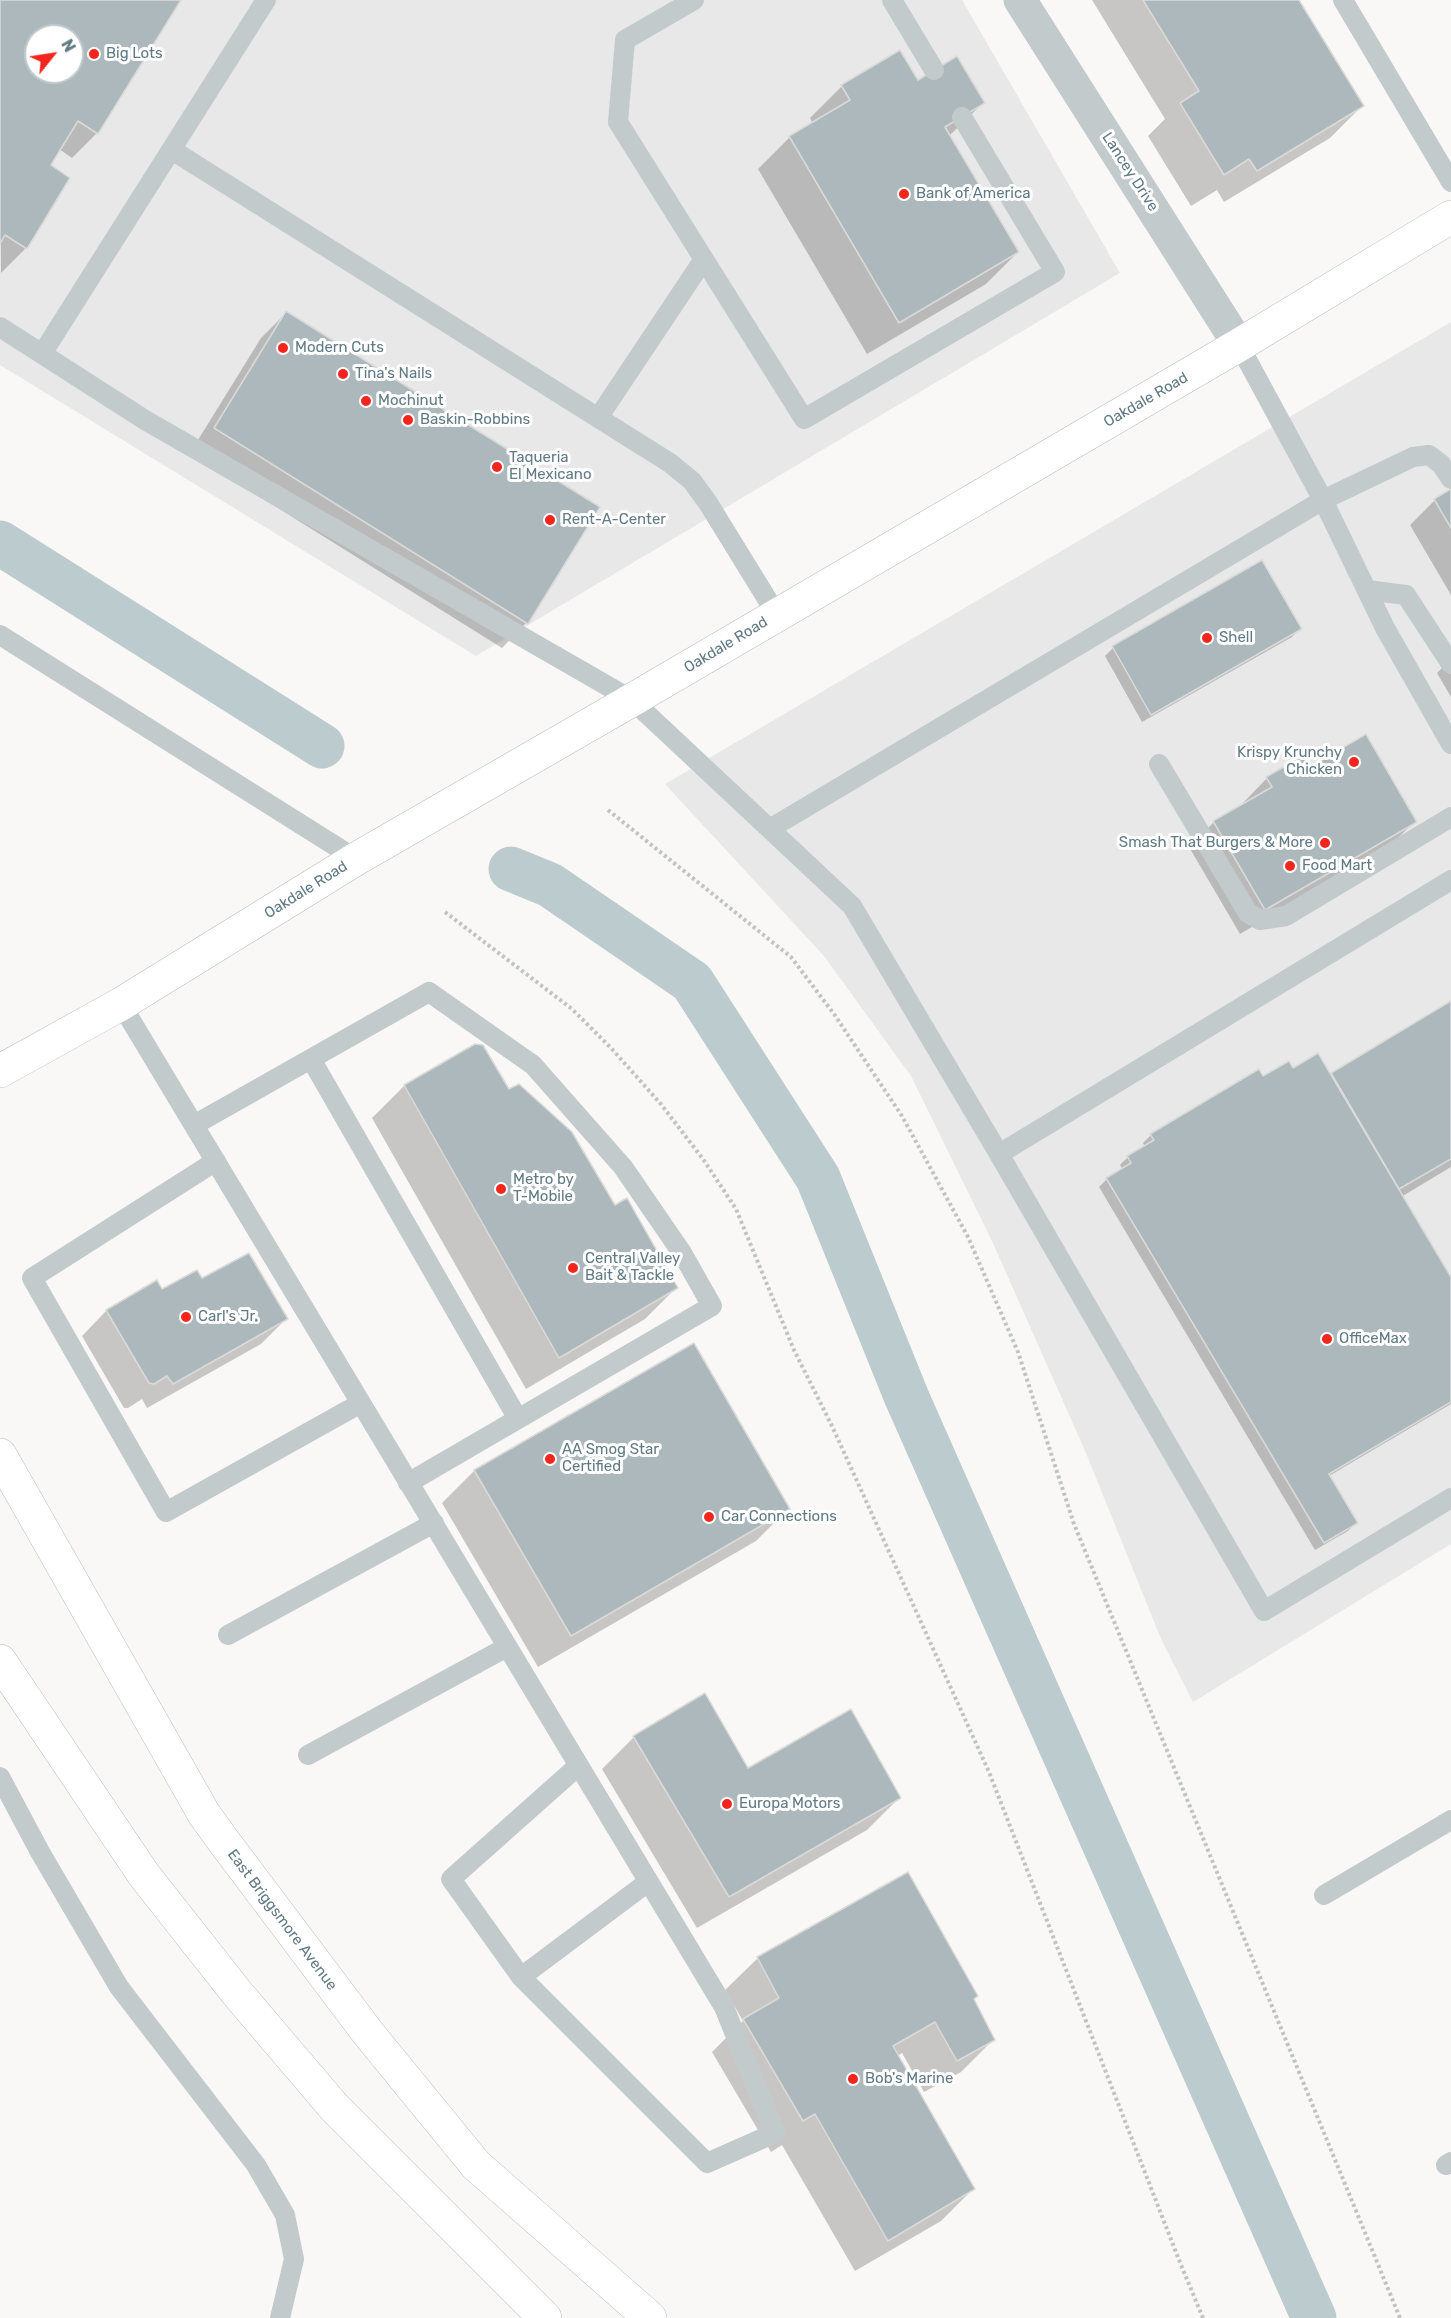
<!DOCTYPE html>
<html>
<head>
<meta charset="utf-8">
<style>
	body { margin:0 }
	#map { position:relative; width:1451px; height:2318px; overflow:hidden; background:#f9f8f6; font-family:Rubik,sans-serif }
	canvas { display:block }
	.north { position:absolute; left:24px; top:24px; width:60px; height:60px; box-sizing:border-box; background:#fff; border:2px solid #c0cace; border-radius:50%; rotate:60deg; font-size:16px; font-weight:700; line-height:24px; text-align:center; color:#617a84 }
	.north::after { content:''; display:block; margin:auto; width:21px; height:27px; background:#f2261c; clip-path:polygon(50% 0,100% 100%,50% 72%,0 100%) }
</style>
</head>
<body>
<div id="map">
<canvas width="1451" height="2318"></canvas>
<div class="north">N</div>
</div>
<script>
const ctx = document.querySelector('canvas').getContext('2d');
ctx.lineJoin = 'round';
function fillPath(path, color) {
  ctx.fillStyle = color;
  ctx.fill(path, 'evenodd');
}
function strokePath(path, color, width, dash) {
  ctx.strokeStyle = color;
  ctx.lineWidth = width;
  ctx.lineCap = dash ? 'butt' : 'round';
  ctx.setLineDash(dash || []);
  ctx.stroke(path);
}
function write(font, color, halo, rows, align = 'center') {
  ctx.font = font + ' Rubik,sans-serif';
  ctx.lineWidth = 6;
  ctx.setLineDash([]);
  ctx.textBaseline = 'middle';
  ctx.strokeStyle = halo;
  ctx.fillStyle = color;
  for (const [text, x, y, turn = 0] of rows) {
    ctx.save();
    ctx.translate(x, y);
    ctx.rotate((+turn || 0) * Math.PI / 180);
    ctx.textAlign = isNaN(turn) ? turn : align;
    if (halo) ctx.strokeText(text, 0, 0);
    ctx.fillText(text, 0, 0);
    ctx.restore();
  }
}
const built = new Path2D(`
	M0 0H962L1120 273 476 656 0 365ZM36 36H72V72H36Z
	M1451 322V1544L1193 1702 1161 1639 1086 1453 992 1241 911 1076 824 956 665 784Z`);
const shadow = new Path2D(`
	M0 0H180L97 133 72 158 59 149 48 166 26 248 1 273ZM36 36H72V72H36Z
	M1092 0H1297L1362 106 1330 138 1224 202 1217 190 1191 206 1148 136 1165 119Z
	M917 82 983 103 949 136 1018 252 986 284 867 354 758 169 790 137 813 124 810 118 842 86Z
	M286 313 598 508 526 623 502 648 190 453 261 338Z
	M1451 491V595L1410 525 1435 500Z
	M1261 562 1300 628 1292 637 1142 722 1105 656 1113 648Z
	M1451 659V697L1437 673Z
	M1310 769 1415 821 1390 846 1240 934 1189 847 1214 822 1244 805 1243 803 1267 778Z
	M1451 1003V1167L1401 1197 1451 1280V1404L1329 1476 1356 1523 1348 1531 1315 1550 1099 1187 1107 1179 1123 1170 1120 1165 1128 1157 1145 1147 1143 1143 1151 1135 1262 1078 1293 1070 1329 1076Z
	M475 1045 508 1091 614 1207 677 1287 645 1319 526 1389 372 1118 404 1086Z
	M201 1280 286 1319 261 1344 147 1408 142 1399 128 1408H124L82 1336 106 1311 156 1282 162 1291Z
	M474 1471 788 1509 756 1541 538 1667 442 1503Z
	M634 1737 748 1770 899 1798 867 1830 697 1928 602 1769Z
	M908 1874 993 2040 961 2072 924 2092 902 2053 897 2056 973 2189 941 2221 855 2271 782 2145 771 2152 712 2052 743 2021 725 1990 758 1958Z`);
const canal = new Path2D(`
	M0 543 322 746
	M511 869 550 885 692 982 818 1178 907 1398 1314 2318`);
const building = new Path2D(`
	M0 0H181L98 134 78 121 51 165 70 178 27 249 5 235 0 244ZM36 36H72V72H36Z
	M1143 0H1299L1364 106 1257 171 1249 159 1224 175 1180 103 1199 91Z
	M900 50 918 80 957 56 985 103 945 127 1019 252 899 323 789 136 850 100 841 85Z
	M286 311 600 507 528 624 214 428Z
	M1451 489V528L1434 499Z
	M1262 560 1302 629 1151 715 1112 646Z
	M1366 734 1417 822 1265 910 1213 821 1272 787 1266 777 1303 756 1310 767Z
	M1451 1001V1159L1399 1189 1331 1073Z
	M475 1044 483 1045 509 1089 519 1084 572 1132 615 1205 627 1198 678 1288 559 1358 404 1085Z
	M1318 1053 1451 1277V1402L1329 1474 1358 1523 1324 1543 1106 1178 1131 1163 1127 1156 1154 1140 1150 1134 1259 1069 1263 1076 1289 1061 1293 1068Z
	M249 1253 288 1319 173 1384 167 1376 154 1384 149 1383 106 1310 157 1280 162 1289 197 1270 202 1278Z
	M694 1343 790 1509 571 1636 474 1470Z
	M705 1693 748 1768 851 1709 901 1798 729 1897 633 1736Z
	M908 1872 978 1996 974 1999 995 2040 957 2061 935 2022 893 2046 975 2189 888 2241 815 2114 803 2121 743 2019 779 1998 757 1957Z`);
const path = new Path2D(`
	M608 810 791 957 834 1014 902 1116 968 1237 1018 1352 1074 1524 1400 2318
	M445 912 572 1009 611 1048 660 1103 703 1159 736 1209 794 1350 832 1426 989 1772 1181 2265 1203 2318`);
const lane = new Path2D(`
	M694 0 625 40 618 122 804 419 1055 272 962 117
	M892 0 934 70
	M1343 0 1451 182
	M172 150 670 463 692 481 708 503 777 615
	M0 327 145 420 632 700 852 906 999 1154 1451 880
	M1239 345 1323 500 1385 628 1451 744
	M42 354 266 0
	M598 418 704 259
	M1367 590 1406 595 1451 664
	M0 635 356 859
	M1159 764 1248 913 1260 920 1286 916 1451 817
	M771 828 1323 500 1413 457 1429 455 1441 464 1451 479
	M121 1004 724 2007 775 2133 707 2163 521 1977 451 1879 578 1766
	M311 1059 518 1419
	M194 1125 429 992 533 1065 623 1167 682 1253 712 1306 408 1483
	M999 1154 1264 1611 1451 1498
	M216 1161 32 1278 166 1512 361 1403
	M228 1635 434 1523
	M308 1755 507 1647
	M0 1777 40 1852 119 1987 256 2165 285 2215 294 2259 280 2318
	M1324 1895 1451 1820
	M521 1977 648 1882
	M1446 2165 1451 2162`);
const street = new Path2D(`
	M1020 0 1239 345`);
const secondary = new Path2D(`
	M0 1071 121 1004 356 859 632 700 1239 345 1451 217
	M0 1455 204 1814 222 1839 368 2033 476 2165 650 2318
	M0 1661 144 1875 237 1993 334 2107 545 2318`);
const markers = [
	[94,54,6,"#f2261c"],
	[904,194,6,"#f2261c"],
	[283,348,6,"#f2261c"],
	[343,374,6,"#f2261c"],
	[366,401,6,"#f2261c"],
	[408,420,6,"#f2261c"],
	[497,467,6,"#f2261c"],
	[550,520,6,"#f2261c"],
	[1207,638,6,"#f2261c"],
	[1354,762,6,"#f2261c"],
	[1325,843,6,"#f2261c"],
	[1290,866,6,"#f2261c"],
	[501,1189,6,"#f2261c"],
	[573,1268,6,"#f2261c"],
	[186,1317,6,"#f2261c"],
	[1327,1339,6,"#f2261c"],
	[550,1459,6,"#f2261c"],
	[709,1517,6,"#f2261c"],
	[727,1804,6,"#f2261c"],
	[853,2079,6,"#f2261c"]
];
const poiNames = [
	["Big Lots",106,54],
	["Bank of America",916,194],
	["Modern Cuts",295,348],
	["Tina's Nails",355,374],
	["Mochinut",378,401],
	["Baskin-Robbins",420,420],
	["Taqueria",509,458],
	["El Mexicano",509,475],
	["Rent-A-Center",562,520],
	["Shell",1219,638],
	["Krispy Krunchy",1342,753,"right"],
	["Chicken",1342,770,"right"],
	["Smash That Burgers & More",1313,843,"right"],
	["Food Mart",1302,866],
	["Metro by",513,1180],
	["T-Mobile",513,1197],
	["Central Valley",585,1259],
	["Bait & Tackle",585,1276],
	["Carl's Jr.",198,1317],
	["OfficeMax",1339,1339],
	["AA Smog Star",562,1450],
	["Certified",562,1467],
	["Car Connections",721,1517],
	["Europa Motors",739,1804],
	["Bob's Marine",865,2079]
];
const streetNames = [
	["Lancey Drive",1130,172,57],
	["Oakdale Road",1146,400,-30],
	["Oakdale Road",726,645,-31],
	["Oakdale Road",306,890,-32],
	["East Briggsmore Avenue",282,1920,53]
];
fillPath(built, '#e7e8e7');
fillPath(shadow, '#0003');
strokePath(canal, '#bcccce', 45);
fillPath(building, '#acb8bc');
strokePath(building, '#dadad8', 1.5);
strokePath(secondary, '#b5bec1', 34);
strokePath(path, '#bfc3c4', 4, [3, 3]);
strokePath(lane, '#c3cacc', 20);
strokePath(street, '#c3cacc', 33);
strokePath(secondary, '#fff', 33);
for (const [x, y, r, color] of markers) {
  const dot = new Path2D();
  dot.arc(x, y, r, 0, 2 * Math.PI);
  ctx.fillStyle = color;
  ctx.fill(dot);
  strokePath(dot, '#fff', 2);
}
write('15px', '#617a84', '#fff', poiNames, 'left');
write('15px', '#617a84', '#fff', streetNames);
</script>
</body>
</html>
